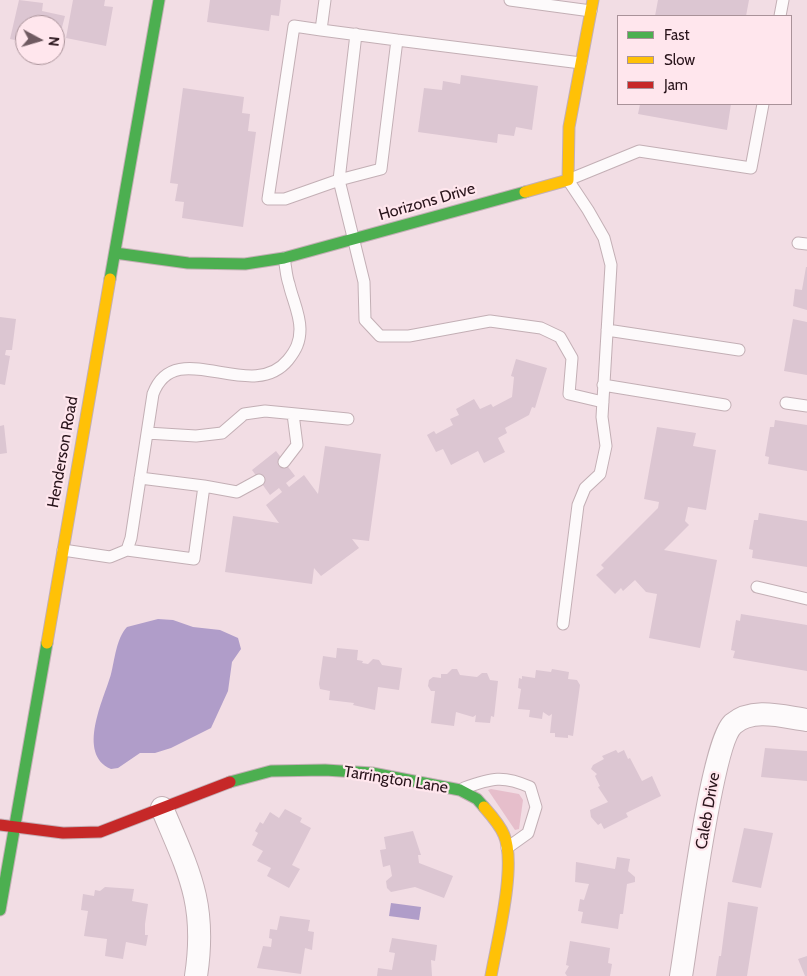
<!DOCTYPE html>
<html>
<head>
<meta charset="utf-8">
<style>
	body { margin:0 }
	#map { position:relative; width:807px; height:976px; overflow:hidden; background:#f2dde4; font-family:Cabin,sans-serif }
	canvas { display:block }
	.legend { position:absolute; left:617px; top:15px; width:175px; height:90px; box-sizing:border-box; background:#ffe6ed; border:1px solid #a99299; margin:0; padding:6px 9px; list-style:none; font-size:15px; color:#29141b }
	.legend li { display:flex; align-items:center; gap:10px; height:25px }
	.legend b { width:25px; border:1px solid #a99299 }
	.north { position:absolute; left:15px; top:15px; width:50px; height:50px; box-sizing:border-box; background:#ffe6ed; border:1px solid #a99299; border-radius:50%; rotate:96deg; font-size:14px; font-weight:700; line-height:20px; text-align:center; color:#29141b }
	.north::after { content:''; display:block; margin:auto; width:18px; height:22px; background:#6f5a61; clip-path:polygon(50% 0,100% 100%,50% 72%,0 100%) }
</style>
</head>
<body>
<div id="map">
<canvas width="807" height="976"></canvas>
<ul class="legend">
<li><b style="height:6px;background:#4caf50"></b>Fast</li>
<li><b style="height:6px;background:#ffc107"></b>Slow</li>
<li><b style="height:6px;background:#c62828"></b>Jam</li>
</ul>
<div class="north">N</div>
</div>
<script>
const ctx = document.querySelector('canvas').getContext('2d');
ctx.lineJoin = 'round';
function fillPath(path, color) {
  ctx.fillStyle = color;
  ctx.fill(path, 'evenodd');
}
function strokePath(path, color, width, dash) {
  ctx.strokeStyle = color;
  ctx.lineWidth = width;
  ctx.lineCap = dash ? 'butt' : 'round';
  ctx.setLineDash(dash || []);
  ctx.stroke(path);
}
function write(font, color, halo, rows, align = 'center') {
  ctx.font = font + ' Cabin,sans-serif';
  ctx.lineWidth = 4.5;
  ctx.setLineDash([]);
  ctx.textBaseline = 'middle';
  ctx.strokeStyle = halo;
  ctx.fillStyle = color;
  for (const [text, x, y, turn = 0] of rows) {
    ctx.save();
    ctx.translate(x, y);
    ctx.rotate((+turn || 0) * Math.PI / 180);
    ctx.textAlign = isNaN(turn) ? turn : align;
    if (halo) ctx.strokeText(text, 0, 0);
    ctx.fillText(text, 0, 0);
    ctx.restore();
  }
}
const green = new Path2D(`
	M491 789 519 794 523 800 519 829 515 830 488 790Z`);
const water = new Path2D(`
	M158 619 173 620 193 627 220 630 238 638 241 649 232 662 228 691 211 728 171 748 155 753H140L118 768 111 769C76 754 104 699 111 674 115 659 116 639 127 627Z
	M391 903 421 907 419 920 389 916Z`);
const building = new Path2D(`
	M19 0 43 3 42 11 65 16 60 35 55 34V25H25V42L10 39Z
	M73 0H105L104 6 113 7 106 46 66 38Z
	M210 0H281L279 16 271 15 269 31 207 22Z
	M658 0H749L746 16H655Z
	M461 75 538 86 532 130 516 127 514 136 498 134 497 143 418 132 424 88 442 90 443 81 460 84Z
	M183 88 244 97 242 113 250 114 248 131 256 132 243 227 182 218 184 202 175 201 178 184 170 183Z
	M640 104H731L727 130 638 114Z
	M806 267H807V310L793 306 795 289 802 290Z
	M0 317 16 319 12 350H6L5 355 10 356 5 385 0 384Z
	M793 319 807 322V375L784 371Z
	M516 359 547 368 535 408 532 407 529 415 505 428 507 433 498 438 505 452 484 463 478 451 451 465 443 449 436 452 427 435 434 431 436 434 453 425 450 419 459 415 456 409 474 399 480 409 491 404 493 407 512 397 514 377 511 376Z
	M775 420 807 425V471L768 464 769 457 765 456 770 427H774Z
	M4 425 7 453 0 454V426Z
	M657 427 696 433 693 446 716 450 706 510 688 507 685 521 689 525 664 550 717 560 700 648 649 638 657 594 646 592 635 580 623 591 621 588 615 594 596 575 604 568 601 565 658 508 659 502 644 499Z
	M325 446 381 454 369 541 352 539 359 548 321 576 314 568 312 584 225 572 233 516 279 523 266 505 282 492 279 488 270 495 252 470 276 451 295 476 286 483 289 487 304 475 318 494Z
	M759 513 807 521V567L752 558 753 550 749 549 754 520H758Z
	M741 614 807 625V671L733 658 735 651 731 650 736 620 740 621Z
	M337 648 358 650 357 660 363 661 362 663 368 664 373 659 379 660 382 665 402 668 399 690 378 687 375 710 353 705 354 703 329 700 330 691 320 689 319 684 323 656 336 658Z
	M452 669H457L460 675 477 677 482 673H487L490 680 498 681 494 717 491 716 490 723 475 722 476 715 473 717 456 712 454 726 431 723 435 691H431L428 686 429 680 433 677 441 678V674H447Z
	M552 669 569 672 568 679 577 680 580 685 573 736 568 735V738L555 737V733H550L552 714 549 716 543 712 542 719 529 717 530 710 518 709 521 689 518 688 519 678 522 679V676L535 678 536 670 551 672Z
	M765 748 807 751V781L761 777Z
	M616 750 618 753 624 750 628 759 630 758 642 781 652 776 661 796 626 813 628 817 604 829 601 823 598 825 591 817 590 810 608 802 598 787 600 786 595 776 597 774 591 769 593 765 604 759 602 756Z
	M285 809 302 818 300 822 311 828 292 865 300 869 289 888 267 876 271 868 257 861 263 851 252 845 258 833 255 831 260 822 263 824 270 812 279 818Z
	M744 828 773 833 761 888 732 882Z
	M413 831 421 855H418L419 863 453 876 444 898 415 887 391 892 387 888 386 881 392 876 390 865 383 867 380 850 386 849 384 837Z
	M617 857 630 859 628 871 635 877V882L627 884 623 914H620L618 929 581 923 583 912 578 911 580 899 584 900 589 884 575 882 576 862 615 869Z
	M105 887 134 889 132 901 148 904 145 924V935H148L146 946 126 942 123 959 105 956 107 939 84 936 88 911 81 910 83 894 94 896 95 890 100 891Z
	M728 902 758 907 747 976H716L719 956H721Z
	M280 916 310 920 308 931 314 932 312 950 305 948 301 974 257 968 263 946 271 947 272 939 269 938 270 929 277 930Z
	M392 938 437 945 435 961 431 960 432 976H377L378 968 392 970 395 953 389 952Z
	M570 941 610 948 608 963 612 964 610 976H567L565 973 569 966 566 965Z
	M807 956V976H805L798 959Z`);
const lane = new Path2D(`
	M325 0 321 30 294 26 268 199H285L339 180 364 282 365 320 380 336H409L490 321 541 328 560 337 572 358 569 394 603 402
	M510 0 591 11
	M780 16 783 0
	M321 30 397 40
	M356 34 339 180 381 169 397 40 581 63
	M798 243 807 244
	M607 330 739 350
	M603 385 725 405
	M786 403 807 406
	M147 433 196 436 222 433 244 414 265 411 348 419
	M284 462 297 445 293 414
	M204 486 237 492 259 480
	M63 550 110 557 127 550 131 538 153 394C175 334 251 405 288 360 296 350 300 342 300 329 300 314 292 298 289 284 286 276 286 267 284 258
	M127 550 194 559 204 486 140 478
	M757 587 807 599
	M563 624 578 505 585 488 600 474 606 446 602 417 611 265 604 238 588 210 568 180 639 151 751 168 763 104
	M464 788C492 778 503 775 530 787L536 807 528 833 507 848`);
const street = new Path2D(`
	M162 808C189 872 207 904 196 976
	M681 976C688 935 711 744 733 724 753 707 784 717 807 720`);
const fast = new Path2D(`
	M115 253 188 263 245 264 284 258 525 192
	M110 279 159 0
	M230 782 271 771 325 770 372 773 460 790 477 799 484 807
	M0 910 47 643`);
const slow = new Path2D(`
	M525 192 568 180 569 127 593 0
	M47 643 110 279
	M484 807C491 815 500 825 504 835 517 865 497 942 491 976`);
const jam = new Path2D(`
	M0 825 63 833 100 832 230 782`);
const streetNames = [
	["Horizons Drive",427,202,-16],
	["Henderson Road",63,452,-80],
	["Tarrington Lane",396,780,9],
	["Caleb Drive",708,811,-80]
];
fillPath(green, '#e6becb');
fillPath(water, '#b09dc9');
fillPath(building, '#dcc6d2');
strokePath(lane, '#c3afb5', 13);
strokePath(street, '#c3afb5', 24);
strokePath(fast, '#c3afb5', 13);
strokePath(slow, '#c3afb5', 13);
strokePath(jam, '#c3afb5', 13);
strokePath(lane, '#fdfafb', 11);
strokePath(street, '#fdfafb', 22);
strokePath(fast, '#4caf50', 11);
strokePath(slow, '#ffc107', 11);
strokePath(jam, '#c62828', 11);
write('16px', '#29141b', '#ffe6ed', streetNames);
</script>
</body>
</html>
